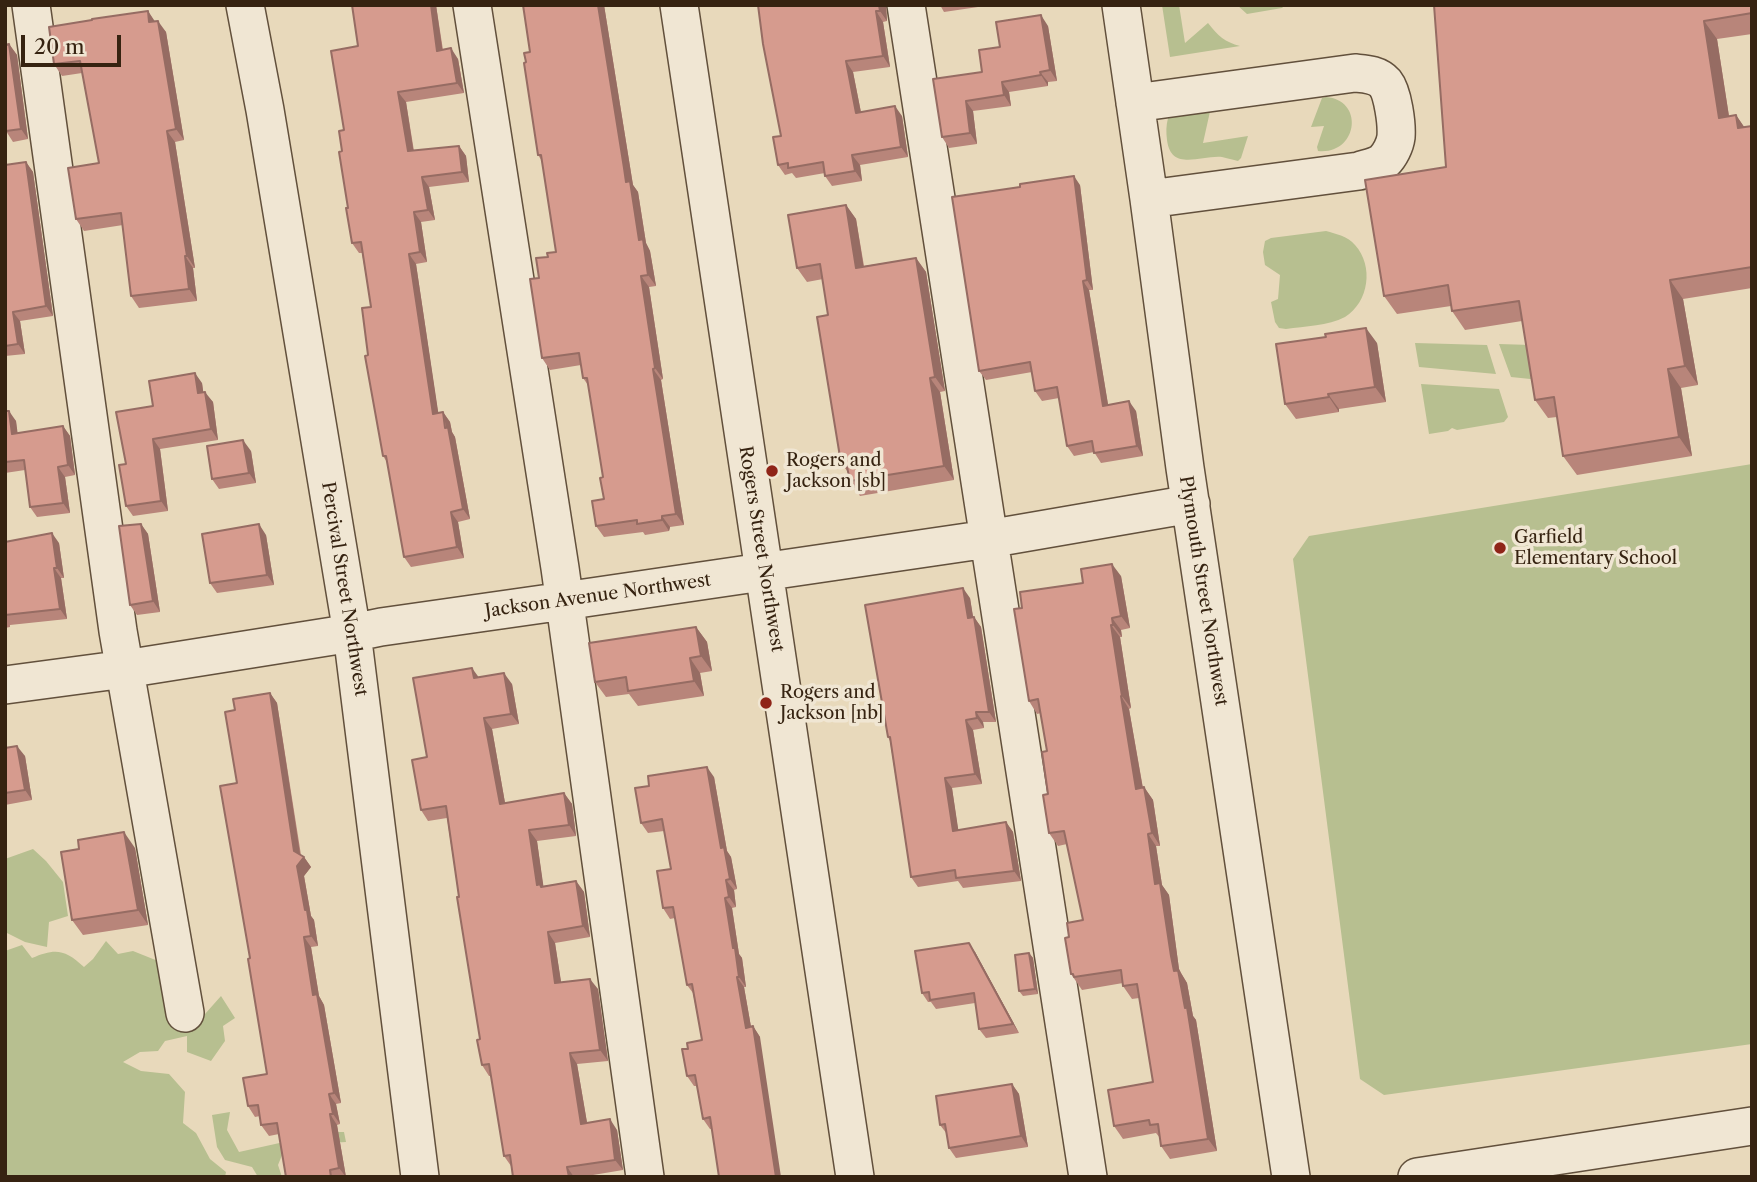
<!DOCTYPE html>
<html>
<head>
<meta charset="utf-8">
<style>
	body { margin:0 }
	#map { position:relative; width:1757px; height:1182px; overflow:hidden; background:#e8d9bb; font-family:"Libre Caslon Text",serif }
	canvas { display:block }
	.frame { position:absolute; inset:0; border:7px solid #362311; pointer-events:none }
	.scale { position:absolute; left:21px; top:35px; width:100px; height:32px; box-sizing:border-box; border:4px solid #362311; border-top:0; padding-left:9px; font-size:21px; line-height:24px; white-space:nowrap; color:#362311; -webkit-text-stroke:5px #f0e6d3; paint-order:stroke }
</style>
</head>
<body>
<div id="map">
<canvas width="1757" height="1182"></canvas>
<div class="frame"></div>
<div class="scale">20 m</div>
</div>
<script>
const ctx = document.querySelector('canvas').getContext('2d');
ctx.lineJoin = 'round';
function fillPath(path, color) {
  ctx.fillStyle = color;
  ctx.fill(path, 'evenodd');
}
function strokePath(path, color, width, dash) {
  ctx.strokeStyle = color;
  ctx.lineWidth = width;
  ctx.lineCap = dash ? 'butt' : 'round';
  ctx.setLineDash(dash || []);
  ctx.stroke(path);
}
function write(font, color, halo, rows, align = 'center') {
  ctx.font = font + ' "Libre Caslon Text",serif';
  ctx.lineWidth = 7;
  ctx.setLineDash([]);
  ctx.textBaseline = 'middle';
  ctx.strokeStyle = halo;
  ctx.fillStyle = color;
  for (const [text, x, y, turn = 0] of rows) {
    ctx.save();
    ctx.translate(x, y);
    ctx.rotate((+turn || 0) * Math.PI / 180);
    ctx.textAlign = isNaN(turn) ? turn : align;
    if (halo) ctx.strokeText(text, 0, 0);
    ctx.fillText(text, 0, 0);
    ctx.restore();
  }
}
const green = new Path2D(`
	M1162 5H1179L1185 43 1208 23C1218 36 1225 42 1240 46L1170 57Z
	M1237 5H1285L1282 8 1247 14Z
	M1326 97C1365 100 1358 155 1318 151L1317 147 1324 126 1311 127 1322 98Z
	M1211 107 1203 143 1248 136 1241 158 1238 161C1233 160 1227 158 1222 157 1201 155 1171 172 1167 140 1166 132 1166 126 1168 118L1177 111Z
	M1326 231C1336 234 1348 236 1355 245 1374 266 1369 302 1345 317 1328 326 1305 326 1286 329L1279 328 1275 322 1271 302 1278 299 1280 275 1265 265 1263 252 1265 241 1271 238Z
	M1415 343 1487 345 1496 374 1419 367Z
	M1499 344 1531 345 1540 380 1511 377Z
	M1421 384 1499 389 1508 417 1504 422 1457 430 1452 428 1448 431 1429 434Z
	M1752 464V1044L1384 1095 1360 1079 1293 559 1309 536Z
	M33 849 46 861 63 882 68 916 49 922 47 947 25 942 5 932V859Z
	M106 941 118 954 133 951 163 963 194 990 205 1014 221 996 235 1018 223 1026 225 1041 211 1061 187 1052V1036L165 1041 158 1051 140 1052 123 1062 141 1071 169 1074 185 1092 183 1123 196 1133 210 1159 226 1172 225 1177H5V951L22 945 32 958C55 948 65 949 84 967L93 959Z
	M230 1112 227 1130 239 1152 329 1132H344L346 1142 311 1144 284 1150 278 1165 282 1177H258L252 1167 225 1160 217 1147 212 1115Z`);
const minor = new Path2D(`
	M31 5 118 631 185 1013
	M245 5 265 110 352 633 420 1177
	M472 5 560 568 645 1177
	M679 5 855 1177
	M906 5 1088 1177
	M1121 5 1149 199 1185 468 1291 1177
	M1135 103 1355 73C1365 74 1377 74 1385 83 1393 93 1397 124 1396 137 1395 145 1390 155 1384 161 1377 167 1367 168 1359 171L1149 199
	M5 685 125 669 352 633 381 627 564 601 988 539 1191 504
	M1417 1177 1752 1126`);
const wall = new Path2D(`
	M436 5 443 50 458 59 464 93 406 102 414 151 459 146 466 156 469 182 429 187 435 220 421 222 427 262 416 264 438 413 443 412 450 422 452 432 455 437 470 519 458 522 464 558 411 567 404 557 387 462 383 456 368 355 371 307 362 253H359L352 243 342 151 344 130 358 46Z
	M523 5H604L632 179 633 185 638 192 646 243 650 251 656 286 649 287 663 379 661 380 684 525 670 527 669 531 645 535 643 532 604 537 596 526 604 499 603 477 588 385 583 378 581 365 550 370 542 358 539 278 548 257 556 252 542 161 538 155 530 52Z
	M758 5H886L887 21 883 22 890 67 853 72 861 112 902 116 908 157 860 165 862 181 832 186 825 176V173L796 178 792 173 785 175 778 165 781 136Z
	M940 5H978V7L944 12Z
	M1434 5H1752V34L1717 39 1729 116 1736 115 1744 127 1752 126V288L1683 299 1698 385 1681 388 1692 456 1577 475 1563 456 1557 417 1548 418 1535 400 1522 321 1465 330 1452 311 1451 306 1397 314 1384 296 1446 167Z
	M148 11 154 21 166 32 184 140 175 142 195 268H193L197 301 139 308 131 296 123 225 84 231 76 219 99 163 82 73 62 76 54 64Z
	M1048 26 1057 81 1048 82V86L1009 92 1011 106 973 111 977 144 949 148 942 137 982 72 1000 47Z
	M9 44 17 55 28 139 13 142 6 131Z
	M26 162 33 172 53 316 20 321 25 354 5 356V165Z
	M1080 185 1093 290H1089L1108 405 1136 411 1143 456 1101 463 1094 452 1074 456 1067 446 1059 398 1042 401 1035 391 1032 372 986 380 979 371Z
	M846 205 856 219 864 266 916 258 926 272 945 391 940 392 954 480 860 496 850 481 848 472 841 463 828 315 823 279 807 282 797 268Z
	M1377 343 1386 402 1339 409V412L1296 419 1285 404Z
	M202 383 203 392 213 402 218 440 160 449 168 511 133 516 126 506V464L153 406Z
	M5 411 16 421 17 433 63 426 70 436 75 475 65 477 70 513 37 517 30 507 25 470 5 473Z
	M251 451 256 483 219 489 212 479Z
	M141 524 148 534 160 612 137 615 130 605Z
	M266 535 274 585 217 593 210 583Z
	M5 542 59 543 64 578H61L67 619 10 625V627L5 628Z
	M1121 576 1130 628 1121 630 1122 637H1120L1131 708 1129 709 1143 788 1144 787 1153 800 1160 846H1156L1162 885 1169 895 1179 969 1181 973 1187 983 1193 1016 1196 1020 1217 1151 1170 1159 1161 1146 1160 1138 1156 1133 1123 1139 1114 1126 1153 1082 1139 998 1132 999 1123 986V983L1082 990 1071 974 1069 937 1083 920 1067 844 1058 846 1049 833 1047 751 1041 713 1037 714 1029 701 1022 608 1083 583Z
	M970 598 973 618 974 617 981 627 996 722H983L984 728 973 730 982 784 952 788 958 830 1006 822 1013 832 1021 881 963 888 958 881 918 887 911 877 890 741 888 737Z
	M696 627 707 642 712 671 700 673 704 696 638 706 629 694 606 697 595 682Z
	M479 677 512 684 519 724 492 729 505 803 564 793 572 804 576 836 537 841 543 886 576 881 584 892 590 937 555 943 561 983 598 989 608 1061 577 1064 587 1123 617 1130 623 1170 581 1177H513L511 1166 504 1156 491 1076H489L482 1065 480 1039 447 818 428 821 421 810 427 757Z
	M270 693 277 703 301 855 304 857 311 867 304 876 311 916 314 920 318 946 311 947 319 996 324 1005 341 1103 336 1104 340 1124 337 1125 346 1177H286L279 1134 269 1136 261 1125 260 1116 255 1117 248 1106 267 1074 250 958 237 783 235 710Z
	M5 748 25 756 32 800 5 805Z
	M714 777 727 851 731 857 737 889 734 890 736 907 732 908 739 954 742 958 746 987H744L751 1027 753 1026 760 1037 712 1129H710L703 1119 697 1086H694L687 1076 688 1049 702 1040 693 993 687 985 675 918 670 919 663 908 671 869 664 831 648 833 641 823Z
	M135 848 148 925 83 935 72 920 79 849Z
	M975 952 1019 1033 986 1038 979 1029 975 1003 936 1009 931 1002H928L922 993Z
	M1029 953 1033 958 1038 994 1023 996 1019 991Z
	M1012 1084 1019 1094 1028 1147 956 1158 949 1148 947 1134 940 1125Z`);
const shadedWall = new Path2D(`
	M431 5H436L444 61 437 51Z
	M598 5H604L632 179 633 185 638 192 646 243 650 251 656 286 648 275 639 240 626 182Z
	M879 5H886L887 21 880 11Z
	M148 11 156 23 149 22Z
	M876 11 883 22 890 67 883 56Z
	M1041 15 1048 26 1057 81 1050 70Z
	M158 21 166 32 184 140 176 129Z
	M1704 21 1717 39 1732 136 1719 118Z
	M9 44 17 55 28 139 21 129Z
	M451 48 458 59 464 93 457 83Z
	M846 61 853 72 863 123 856 113Z
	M1040 72 1048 82V86L1041 75Z
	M1002 82 1009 92 1011 106 1004 95Z
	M398 92 406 102 415 161 408 151Z
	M966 101 973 111 977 144 970 133Z
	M895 106 902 116 908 157 901 147Z
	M1736 115 1749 134 1738 128Z
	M167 131 175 142 195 268 187 256Z
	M459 146 466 156 469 182 462 172Z
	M852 155 860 165 862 181 855 171Z
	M26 162 33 172 53 316 46 306Z
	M1074 176 1080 185 1093 290 1087 280Z
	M422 177 429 187 435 220 428 210Z
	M846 205 856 219 866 282 856 268Z
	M414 212 421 222 427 262 420 252Z
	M409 254 416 264 440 424 433 414Z
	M185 256 193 268 197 301 189 289Z
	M916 258 926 272 945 391 935 377Z
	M641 276 649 287 663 379 655 368Z
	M1670 280 1683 299 1698 385 1685 366Z
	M1083 281 1089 290 1110 416 1103 406Z
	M13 312 20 321 25 354 18 344Z
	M1366 328 1377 343 1386 402 1375 387Z
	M653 369 661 380 684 525 676 514Z
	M1668 369 1681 388 1692 456 1679 437Z
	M195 373 202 383 205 404 198 393Z
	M930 378 940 392 954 480 944 466Z
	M205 392 213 402 218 440 211 429Z
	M1328 394 1339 409V412L1329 397Z
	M1129 401 1136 411 1143 456 1137 446Z
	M9 411 16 421 19 443 12 434Z
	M443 412 450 422 452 432 455 437 470 519 463 509Z
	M63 426 70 436 75 475 68 465Z
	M153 439 160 449 168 511 161 501Z
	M243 440 251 451 256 483 249 473Z
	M58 467 65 477 70 513 63 503Z
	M451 512 458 522 464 558 457 547Z
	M662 516 670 527 669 531 662 520Z
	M141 524 148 534 160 612 153 601Z
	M259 524 266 535 274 585 267 575Z
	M52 533 59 543 64 578 57 568Z
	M1112 564 1121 576 1130 628 1121 616Z
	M54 568 61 578 67 619 60 609Z
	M963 588 970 598 975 628 968 618Z
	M974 617 981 627 996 722 989 712Z
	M1112 618 1121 630 1122 637 1113 625Z
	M1111 625 1120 637 1131 708 1122 696Z
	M696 627 707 642 712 671 701 656Z
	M690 658 700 673 704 696 694 681Z
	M472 668 480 679 474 678Z
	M504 673 512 684 519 724 511 714Z
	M270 693 277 703 301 860 304 857 311 867 304 876 311 916 314 920 318 946 311 936 305 910 294 851Z
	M1121 696 1129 709 1145 801 1136 789Z
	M976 712 983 722 984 728 977 718Z
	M484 718 492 729 507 814 500 804Z
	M966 720 973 730 982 784 975 774Z
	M17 746 25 756 32 800 25 790Z
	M707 767 714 777 727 851 731 857 737 889 730 879 721 848Z
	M945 778 952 788 960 841 953 831Z
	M1144 787 1153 800 1160 846 1152 833Z
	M564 793 572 804 576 836 569 825Z
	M1006 822 1013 832 1021 881 1014 871Z
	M529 830 537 841 544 890 537 885Z
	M124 832 135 848 148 925 138 910Z
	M1148 834 1156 846 1162 885 1169 895 1179 969 1181 973 1187 983 1193 1016 1196 1020 1217 1151 1208 1139 1185 1008 1174 971 1155 884Z
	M726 880 734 890 736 907 729 897Z
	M576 881 584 892 590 937 583 926Z
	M725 898 732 908 739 954 742 958 746 987 739 977 733 948Z
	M548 932 555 943 563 994 555 983Z
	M304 937 311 947 319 996 324 1005 341 1103 334 1093 313 995Z
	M969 943 975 952 1019 1033 1013 1024Z
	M1029 953 1033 958 1038 994 1035 989Z
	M737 977 744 987 753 1038 746 1028Z
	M590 979 598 989 608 1061 600 1050Z
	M753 1026 760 1037 781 1177H776Z
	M570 1053 577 1064 589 1134 581 1124Z
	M1012 1084 1019 1094 1028 1147 1021 1136Z
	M329 1094 336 1104 340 1124 333 1114Z
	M330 1114 337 1125 346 1177 339 1168Z
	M610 1119 617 1130 623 1170 615 1160Z
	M567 1167 574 1177H569Z`);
const building = new Path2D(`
	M352 5H431L437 51 451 48 457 83 398 92 408 151 459 146 462 172 422 177 428 210 414 212 420 252 409 254 433 414 443 412 445 428 448 427 463 509 451 512 457 547 404 557 386 456H383L365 356 368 355 362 308 371 307 361 242 352 243 346 208H348L339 152 342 151 339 131 344 130 331 51 358 46Z
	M523 5H598L624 168 626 182 630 181 639 240 643 239 648 275 641 276 655 368 653 369 676 514 662 516V520L637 524V520L596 526 592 501 604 499 600 478 603 477 587 378H583L579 353 542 358 530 279 539 278 536 258 548 257 547 253 556 252 541 155H538L524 63 526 62 524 53 530 52Z
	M758 5H879L880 11H876L883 56 846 61 856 113 895 106 901 147 852 155 855 171 825 176 823 162 788 168V163L778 165 773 137 781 136 763 44Z
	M1434 5H1752V13L1704 21 1719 118 1736 115 1738 128 1752 126V267L1670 280 1685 366 1668 369 1679 437 1563 456 1554 397 1535 400 1519 301 1452 311 1448 285 1384 296 1365 180 1446 167Z
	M148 11 149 22 158 21 176 129 167 131 187 256H185L189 289 131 296 121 213 76 219 68 168 99 163 80 61 54 64 49 27 92 20V19Z
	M1041 15 1050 70 1040 72 1041 75 1002 82 1004 95 966 101 970 133 942 137 933 79 982 72 979 50 1000 47 996 22Z
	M9 44 21 129 6 131 5 45Z
	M26 162 46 306 13 312 18 344 5 346V165Z
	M1074 176 1087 280 1083 281 1103 406 1129 401 1137 446 1094 453 1092 441 1067 446 1057 387 1035 391 1030 362 979 371 952 197 1020 187V184Z
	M846 205 856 268 916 258 935 377 930 378 944 466 850 481 846 462 841 463 817 317 828 315 820 264 797 268 788 215Z
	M1366 328 1375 387 1328 394 1329 397 1285 404 1276 344 1326 337 1325 334Z
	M195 373 198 393 205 392 211 429 153 439 161 501 126 506 119 465 126 464 116 412 153 406 149 381Z
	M5 411H9L12 434 63 426 68 465 58 467 63 503 30 507 24 460 5 462Z
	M243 440 249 473 212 479 207 446Z
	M141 524 153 601 130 605 119 526Z
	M259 524 267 575 210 583 202 534Z
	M52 533 57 568H54L60 609 5 615V542Z
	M1112 564 1121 616 1112 618 1113 625H1111L1122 696H1121L1136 789 1144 787 1152 833 1148 834 1155 884 1160 883 1171 956 1174 971 1178 970 1185 1008 1187 1007 1208 1139 1161 1146 1158 1124 1150 1125 1149 1120 1114 1126 1108 1090 1153 1082 1137 984 1123 986 1121 970 1074 977 1073 974H1071L1065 938 1069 937 1067 923 1083 920 1064 831 1049 833 1043 795 1048 794 1042 752 1047 751 1038 699 1029 701 1014 609 1022 608 1020 592 1083 583 1081 569Z
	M963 588 968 618 974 617 989 712H976L977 718 966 720 975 774 945 778 953 831 1006 822 1014 871 956 878 955 870 911 877 890 737H888L865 605Z
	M696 627 701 656 690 658 694 681 628 691 626 677 595 682 589 643Z
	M472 668 474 678 504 673 511 714 484 718 500 804 564 793 569 825 529 830 537 885 540 884 541 887 576 881 583 926 548 932 555 983 590 979 600 1050 570 1053 581 1124 610 1119 615 1160 567 1167 569 1177H513L510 1155 504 1156 489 1064 482 1065 477 1040 480 1039 457 897H459L446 806 421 810 412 760 427 757 413 678Z
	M270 693 294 851 304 857 297 866 305 910H307L311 936 304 937 313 995 317 994 334 1093 329 1094 333 1114H330L339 1168 330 1170 331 1177H286L277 1123 261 1125 258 1105 248 1106 243 1078 267 1074 248 959 250 958 220 786 237 783 225 712 235 710 233 699Z
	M17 746 25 790 5 793V748Z
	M707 767 721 848 724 847 730 879 726 880 729 897 725 898 733 948H735L739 977H737L746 1028 753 1026 776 1177H719L710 1117 703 1119 695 1075 687 1076 682 1049H688L687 1043 702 1040 692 984 687 985 673 907 663 908 657 871 671 869 662 819 641 823 635 788 649 786 648 776Z
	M124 832 138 910 72 920 61 852 79 849 78 840Z
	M969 943 1013 1024 979 1029 974 993 930 1000 929 992 922 993 915 951Z
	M1029 953 1035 989 1019 991 1015 955Z
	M1012 1084 1021 1136 949 1148 945 1124 940 1125 936 1096Z`);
const markers = [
	[772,471,7,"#8f2418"],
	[1500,548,7,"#8f2418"],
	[766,703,7,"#8f2418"]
];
const poiNames = [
	["Rogers and",786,461],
	["Jackson [sb]",786,482],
	["Garfield",1514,538],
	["Elementary School",1514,559],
	["Rogers and",780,693],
	["Jackson [nb]",780,714]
];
const streetNames = [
	["Rogers Street Northwest",761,549,81],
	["Percival Street Northwest",344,589,81],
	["Plymouth Street Northwest",1203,591,81],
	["Jackson Avenue Northwest",598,596,-8]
];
fillPath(green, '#b7bf90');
strokePath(minor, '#62503c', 40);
strokePath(minor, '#f0e6d3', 37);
fillPath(wall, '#b8857a');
fillPath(shadedWall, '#966c63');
fillPath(building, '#d69b8e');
strokePath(building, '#966c63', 2);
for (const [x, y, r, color] of markers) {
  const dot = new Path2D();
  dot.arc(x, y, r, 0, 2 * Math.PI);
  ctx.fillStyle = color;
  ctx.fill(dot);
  strokePath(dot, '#f0e6d3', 2.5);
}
write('18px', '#362311', '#f0e6d3', poiNames, 'left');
write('18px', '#362311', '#f0e6d3', streetNames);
</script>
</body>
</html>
